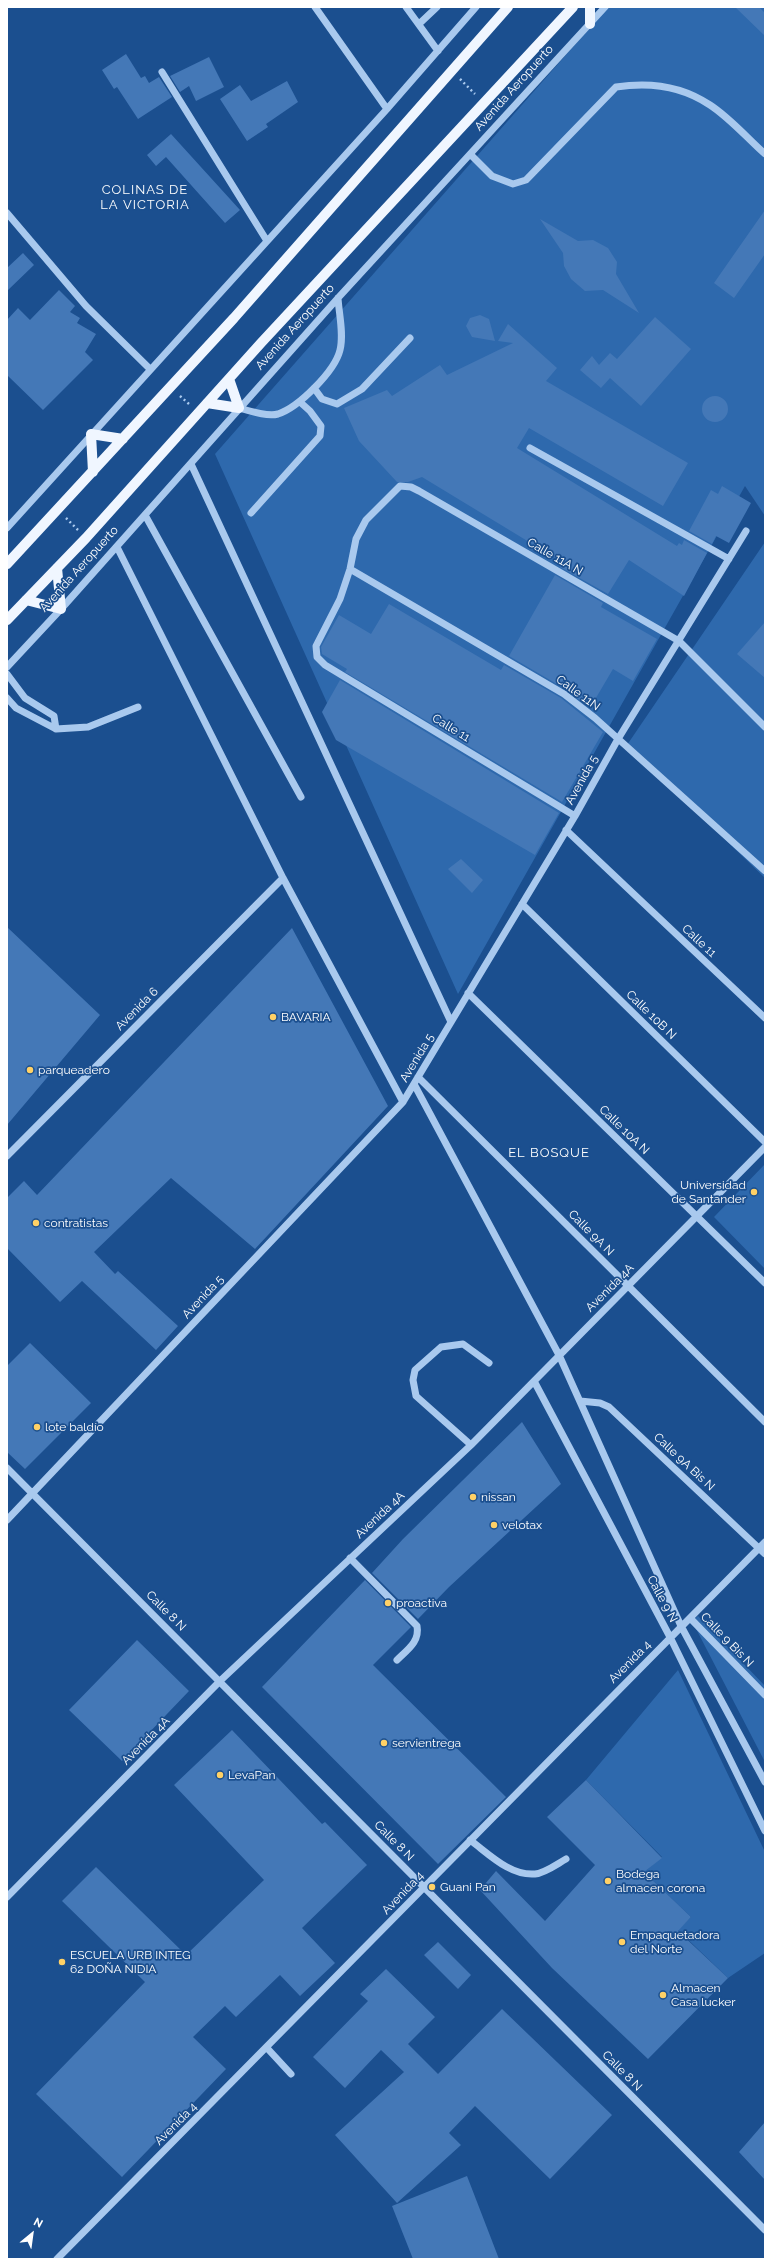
<!DOCTYPE html>
<html>
<head>
<meta charset="utf-8">
<style>
	body { margin:0 }
	#map { position:relative; width:772px; height:2266px; overflow:hidden; background:#1b4f8f; font-family:Raleway,sans-serif }
	canvas { display:block }
	.frame { position:absolute; inset:0; border:8px solid #fff; pointer-events:none }
	.north { position:absolute; left:12px; top:2214px; width:40px; height:40px; -webkit-text-stroke:3px #1b4f8f; paint-order:stroke; rotate:29deg; font-size:11px; font-weight:700; line-height:16px; text-align:center; color:#fff }
	.north::after { content:''; display:block; margin:auto; width:14px; height:18px; background:#fff; clip-path:polygon(50% 0,100% 100%,50% 72%,0 100%) }
</style>
</head>
<body>
<div id="map">
<canvas width="772" height="2266"></canvas>
<div class="frame"></div>
<div class="north">N</div>
</div>
<script>
const ctx = document.querySelector('canvas').getContext('2d');
ctx.lineJoin = 'round';
function fillPath(path, color) {
  ctx.fillStyle = color;
  ctx.fill(path, 'evenodd');
}
function strokePath(path, color, width, dash) {
  ctx.strokeStyle = color;
  ctx.lineWidth = width;
  ctx.lineCap = dash ? 'butt' : 'round';
  ctx.setLineDash(dash || []);
  ctx.stroke(path);
}
function write(font, color, halo, rows, align = 'center') {
  ctx.font = font + ' Raleway,sans-serif';
  ctx.lineWidth = 3.5;
  ctx.setLineDash([]);
  ctx.textBaseline = 'middle';
  ctx.strokeStyle = halo;
  ctx.fillStyle = color;
  for (const [text, x, y, turn = 0] of rows) {
    ctx.save();
    ctx.translate(x, y);
    ctx.rotate((+turn || 0) * Math.PI / 180);
    ctx.textAlign = isNaN(turn) ? turn : align;
    if (halo) ctx.strokeText(text, 0, 0);
    ctx.fillText(text, 0, 0);
    ctx.restore();
  }
}
const green = new Path2D(`
	M608 7H765V516L745 486 458 994 215 454Z
	M765 542V878L627 745Z
	M765 1164V1269L714 1217Z
	M698 1616 765 1686V1762L692 1621Z
	M678 1670 765 1852V1953L728 1978 678 1930 691 1917 644 1872 662 1857 586 1780Z`);
const building = new Path2D(`
	M735 7H759L765 13V36Z
	M126 54 141 78 145 76 149 83 159 77 172 97 138 119 117 87 114 89 102 70Z
	M209 57 224 87 196 101 189 86 180 92 170 76Z
	M287 81 298 102 266 124 268 127 247 141 220 99 240 85 251 101Z
	M171 134 240 210 225 223 166 157 156 166 147 155Z
	M765 210V254L734 298 714 283Z
	M540 219 578 241 593 240 608 248 617 262 616 274 639 313 603 290 585 291 571 279 564 266 563 253Z
	M23 253 34 265 7 291V268Z
	M59 290 75 306 70 312 80 318 77 323 96 334 85 352 93 360 43 410 7 375V320L18 308 30 320Z
	M480 315 489 319 495 341 472 337 466 326 470 318Z
	M655 317 691 349 641 406 610 378 601 388 580 370 592 356 599 365 610 353 617 359Z
	M508 324 557 368 546 381 688 463 663 506 529 428 517 448 677 546 679 543 682 545 684 540 707 553 684 596 629 560 608 594 560 567 562 562 422 477 408 482H397L359 441 344 408 387 390 392 396 440 365 447 375 513 343 498 341Z
	M702 409a13 13 0 1 1 26 0a13 13 0 1 1-26 0Z
	M722 486 751 503 729 543 716 536 712 544 689 531 711 490 718 494Z
	M555 575 603 603 601 607 657 639 633 681 613 669 590 708 567 690 509 656Z
	M389 604 501 670 504 665 561 698 603 732 562 802 345 672 347 669 322 654 321 647 339 615 371 634Z
	M765 622V678L737 654Z
	M340 680 559 813 535 855 336 740 322 712Z
	M461 859 483 880 472 893 448 869Z
	M7 927 100 1015 7 1125Z
	M292 928 388 1106 255 1249 171 1178 94 1252 115 1274 118 1271 178 1326 156 1350 82 1281 60 1302 7 1248V1198L24 1181 37 1195Z
	M30 1343 91 1403 25 1469 7 1452V1366Z
	M522 1422 561 1484 449 1587 418 1619 372 1573 403 1539Z
	M365 1580 411 1627 373 1665 506 1797 438 1864 262 1687Z
	M137 1640 189 1691 122 1761 69 1710Z
	M232 1730 322 1824 325 1822 367 1865 302 1928 335 1963 300 1996 280 1975 236 2017 225 2006 193 2037 226 2069 122 2177 36 2094 145 1982 62 1901 96 1867 186 1955 264 1880 174 1785Z
	M586 1780 662 1858 644 1872 691 1917 678 1931 728 1978 648 2059 552 1968 480 1890 496 1871 545 1921 595 1865 547 1817Z
	M438 1942 471 1975 458 1989 424 1955Z
	M386 1969 435 2017 408 2044 438 2074 502 2009 612 2115 550 2179 475 2106 449 2133 461 2145 397 2203 335 2135 404 2072 381 2050 345 2088 313 2057 368 2001 360 1994Z
	M765 2122V2180L739 2152Z
	M467 2176 499 2259H413L392 2206Z`);
const path = new Path2D(`
	M460 79 475 94
	M180 396 189 404
	M66 518 78 530`);
const minor = new Path2D(`
	M315 7 387 109
	M406 7 438 51
	M419 24 437 7
	M162 72 267 241
	M471 155 492 176 513 184 526 180 616 87C648 82 682 86 710 105 730 118 747 138 765 154
	M7 213 86 306 150 369
	M314 388 322 399 337 404 362 389 410 338
	M239 408C250 411 267 417 278 414 299 407 335 371 340 350 344 334 339 314 338 298
	M530 448 729 559
	M191 464 451 1022
	M251 513 320 436 321 426 310 411 300 402
	M145 515 301 797
	M7 528 387 109 476 7
	M117 547 283 878 403 1102
	M350 569 564 694 595 718 765 871
	M7 667 61 609 338 298 605 7
	M7 674 25 698 54 716 56 729
	M7 698 16 708 56 729 88 727 138 707
	M575 816 325 665 317 657 316 646 340 599 350 569 356 539 366 520 400 486 411 487 419 491 679 641 765 727
	M566 830 765 1018
	M522 904 765 1142
	M468 993 765 1283
	M418 1077 765 1422
	M414 1084 559 1355 681 1626 765 1782
	M7 1156 283 878
	M534 1381 670 1637 765 1831
	M580 1401 600 1403 609 1407 765 1554
	M471 1445 416 1396 413 1380 415 1370 441 1347 463 1344 489 1363
	M7 1468 765 2230
	M7 1520 403 1102 575 816 618 739 746 531
	M350 1558 417 1626C420 1642 407 1650 397 1660
	M690 1618 765 1695
	M470 1840C489 1854 510 1876 535 1874 545 1873 557 1864 566 1859
	M7 1897 220 1681 471 1445 765 1147
	M267 2048 291 2074
	M57 2259 765 1542`);
const major = new Path2D(`
	M590 7V24
	M207 403 239 408 229 379
	M93 472 91 434 123 439
	M7 564 234 318 508 7
	M26 600 61 609 57 568
	M7 620 86 538 261 343 573 7`);
const markers = [
	[273,1017,4,"#ffd166"],
	[30,1070,4,"#ffd166"],
	[754,1192,4,"#ffd166"],
	[36,1223,4,"#ffd166"],
	[37,1427,4,"#ffd166"],
	[473,1497,4,"#ffd166"],
	[494,1525,4,"#ffd166"],
	[388,1603,4,"#ffd166"],
	[384,1743,4,"#ffd166"],
	[220,1775,4,"#ffd166"],
	[608,1881,4,"#ffd166"],
	[432,1887,4,"#ffd166"],
	[622,1942,4,"#ffd166"],
	[62,1962,4,"#ffd166"],
	[663,1995,4,"#ffd166"]
];
const streetNames = [
	["Avenida Aeropuerto",514,88,-48],
	["Avenida Aeropuerto",295,327,-48],
	["Calle 11A N",555,557,30],
	["Avenida Aeropuerto",79,569,-48],
	["Calle 11N",578,693,36],
	["Calle 11",451,728,31],
	["Avenida 5",582,780,-61],
	["Calle 11",699,941,43],
	["Avenida 6",137,1009,-45],
	["Calle 10B N",651,1015,44],
	["Avenida 5",417,1058,-59],
	["Calle 10A N",624,1130,44],
	["Calle 9A N",591,1233,45],
	["Avenida 4A",610,1288,-45],
	["Avenida 5",203,1297,-47],
	["Calle 9A Bis N",684,1462,43],
	["Avenida 4A",380,1515,-43],
	["Calle 9 N",662,1599,62],
	["Calle 8 N",166,1611,45],
	["Calle 9 Bis N",727,1640,46],
	["Avenida 4",630,1662,-45],
	["Avenida 4A",146,1741,-45],
	["Calle 8 N",394,1841,45],
	["Avenida 4",403,1893,-46],
	["Calle 8 N",622,2071,45],
	["Avenida 4",176,2124,-45]
];
const poiNames = [
	["BAVARIA",281,1017],
	["parqueadero",38,1070],
	["Universidad",746,1185,"right"],
	["de Santander",746,1199,"right"],
	["contratistas",44,1223],
	["lote baldío",45,1427],
	["nissan",481,1497],
	["velotax",502,1525],
	["proactiva",396,1603],
	["servientrega",392,1743],
	["LevaPan",228,1775],
	["Bodega",616,1874],
	["almacen corona",616,1888],
	["Guani Pan",440,1887],
	["Empaquetadora",630,1935],
	["del Norte",630,1949],
	["ESCUELA URB INTEG",70,1955],
	["62 DOÑA NIDIA",70,1969],
	["Almacen",671,1988],
	["Casa lucker",671,2002]
];
const neighbourhoodNames = [
	["COLINAS DE",145,190],
	["LA VICTORIA",145,205],
	["EL BOSQUE",549,1153]
];
fillPath(green, '#2e69ad');
fillPath(building, '#4478b7');
strokePath(path, '#a9c9ee', 2.5, [2, 3]);
strokePath(minor, '#a9c9ee', 7);
strokePath(major, '#f0f6ff', 10);
for (const [x, y, r, color] of markers) {
  const dot = new Path2D();
  dot.arc(x, y, r, 0, 2 * Math.PI);
  ctx.fillStyle = color;
  ctx.fill(dot);
  strokePath(dot, '#1b4f8f', 1.5);
}
write('12px', '#fff', '#1b4f8f', streetNames);
write('12px', '#fff', '#1b4f8f', poiNames, 'left');
ctx.letterSpacing = '1px';
write('13px', '#fff', '#1b4f8f', neighbourhoodNames);
ctx.letterSpacing = '0px';
</script>
</body>
</html>
